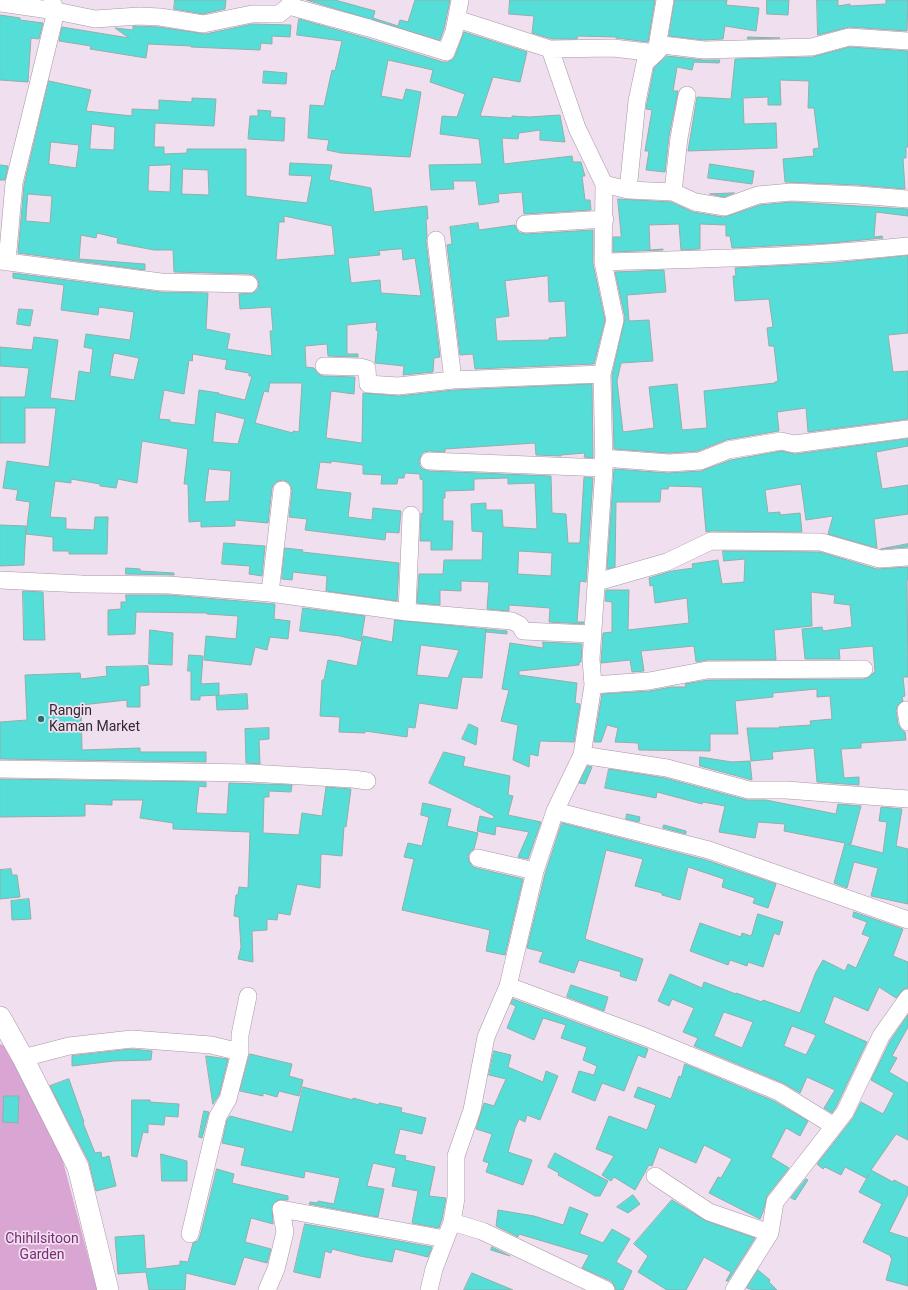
<!DOCTYPE html>
<html>
<head>
<meta charset="utf-8">
<style>
	body { margin:0 }
	canvas { display:block; background:#f0dfee }
</style>
</head>
<body>
<canvas width="908" height="1290"></canvas>
<script>
const ctx = document.querySelector('canvas').getContext('2d');
ctx.lineJoin = 'round';
function fillPath(path, color) {
  ctx.fillStyle = color;
  ctx.fill(path, 'evenodd');
}
function strokePath(path, color, width, dash) {
  ctx.strokeStyle = color;
  ctx.lineWidth = width;
  ctx.lineCap = dash ? 'butt' : 'round';
  ctx.setLineDash(dash || []);
  ctx.stroke(path);
}
function write(font, color, halo, rows, align = 'center') {
  ctx.font = font + ' Roboto,sans-serif';
  ctx.lineWidth = 3.5;
  ctx.setLineDash([]);
  ctx.textBaseline = 'middle';
  ctx.strokeStyle = halo;
  ctx.fillStyle = color;
  for (const [text, x, y, turn = 0] of rows) {
    ctx.save();
    ctx.translate(x, y);
    ctx.rotate((+turn || 0) * Math.PI / 180);
    ctx.textAlign = isNaN(turn) ? turn : align;
    if (halo) ctx.strokeText(text, 0, 0);
    ctx.fillText(text, 0, 0);
    ctx.restore();
  }
}
const green = new Path2D(`
	M0 1044 14 1050 56 1135 97 1290H0Z`);
const building = new Path2D(`
	M175 0H226L225 9 203 14 174 9Z
	M307 0H335L375 11 373 18 398 26 400 20 408 22 415 0H450L444 29 440 40Z
	M510 0H655L648 42 616 38V37L578 36 577 39H552L532 33 534 16 509 14Z
	M675 0H727L726 5 759 8 756 31 725 26 723 39 704 40 669 36Z
	M767 0H789L788 15 767 14Z
	M817 0H838V6L850 4V6L886 4V0H908L907 31 849 27 818 35Z
	M0 15 20 18V20L43 23 39 39 31 38 28 82 0 80Z
	M299 19 366 38 443 62H448L453 59 455 56 464 32 527 52 520 82 493 77 480 116 512 118V116L529 117 560 115 565 142 540 140V130L519 133 518 139 502 138 504 164 572 156 573 162H581L585 176H582L585 200H590L591 210 524 214 522 192 498 194 499 202 479 205 476 181H453L454 189 431 190 429 165 482 164 479 139 440 134 442 116 457 117 465 94 430 82 433 70 388 60 381 96 403 100 406 89 421 92 410 157 341 153 327 150 329 140 308 138 310 105 324 106 332 70 335 71 342 41 297 35Z
	M253 24 291 25 290 37 272 36V44L261 43 260 50 191 47V46L148 44 146 58 90 49 91 46 59 41 62 27 129 38 115 28 133 30V26L159 27 205 34Z
	M748 37 780 38 748 39Z
	M850 47 908 51V147H906V158H903L905 189 858 185 785 182 783 159 814 156 813 149 819 148 814 108H808L809 81 780 80 781 105H768V97L743 98 744 124 776 123 777 148 688 151 697 97 731 99 735 59 812 57Z
	M667 56 703 60H720L719 63 694 62 692 70 677 67 673 91H678L669 136 665 172 646 170 649 151H645L652 110 646 109 647 103 654 68Z
	M264 71 287 73 286 84 263 83Z
	M49 81 91 90 86 111 132 116V109L159 110V100L192 102V98L216 99 214 126 155 123 154 147H164V154L187 153V149H246V196L307 203 312 176 289 175 290 163 332 165 329 180 371 188 374 212 427 206 428 219H426L427 235 426 241 440 357 434 358 433 372 403 375 404 366 375 363 378 331 376 330 377 322 347 325V354H358V357L328 356 327 344 305 346 306 367 314 368 318 374 323 376 355 377 354 394 331 391 326 438 362 443 363 393 399 396 454 390 592 384 593 458 584 457 585 453 561 455V456L536 455 535 443 445 449V452L429 451 424 452 421 455 419 461 420 466 423 469 429 471 551 476 552 513 566 514 568 543H580L584 477 593 478 586 582 580 581 577 622H584L583 624 549 622 550 608 509 605V611L487 609 489 582 461 581V591L440 590V605L417 603 419 574H443L444 560H482L483 532 472 531 471 504 486 503V510H502L503 527 537 529 535 483 508 484V478L474 479V490L445 491V498H443V521H453L452 550H431V541H420L421 513 423 514V480L420 479V474L405 473 404 478H398L397 484H381L382 475 363 474V465L331 461V463L320 462 316 489 351 493 348 517 372 520 373 508 401 511 399 533 386 532 385 540 305 530 307 519 289 517 292 491 291 486 288 482 283 480 278 481 274 484 272 488 268 523 235 520V526L201 527V521L189 522 188 484H184L188 449 142 441 137 483 118 479 116 488 100 486V484L71 479V483L55 481 50 517 66 518V529L94 530 95 517H108L107 554H69V551H53V537L26 534 30 502 16 500 18 490 3 488 7 461 49 467 56 408H25V443H0V397H25L29 368 0 366V347L32 350 34 337 58 340 50 398 75 401 79 371 90 373 93 349 84 347 86 334 130 340 134 312 99 307 98 315 61 310 64 285 13 278V273L160 292 208 293 206 329 230 334 227 349 272 356 270 331H273L271 307 240 309 239 294 253 293 258 289 259 284 258 280 254 275 249 274 174 272 173 250H154L117 243 118 238 97 233 96 238 81 235 79 259 145 264V270L18 253 24 185ZM92 124 115 127 114 150 90 149ZM51 142 79 145 76 168 49 164ZM171 165 170 192 148 191 149 166ZM183 169 208 170 209 195 182 194ZM28 194 52 196 50 223 26 221ZM284 216 332 226 335 255 276 260 279 222H284ZM402 249 403 260 415 258 421 296 381 293 380 280 351 283 348 258 380 255 379 251ZM114 353 139 358 134 380 110 376ZM193 354 227 360 225 369 249 373V376H252L245 400 219 394V393L199 390 195 425 170 422V420L159 419 164 390 184 394 189 360 192 361ZM270 383H302L299 432 293 431V433L255 423 264 391 268 392ZM216 412 245 419 238 444 213 442ZM209 469 231 471 229 501 205 502ZM519 551 552 553 551 576 518 574Z
	M258 110 271 111 270 117 285 118 284 141 248 139 250 116H258Z
	M710 164 754 171 752 184 708 178Z
	M0 165 8 166 5 180H0Z
	M734 193 724 197 710 194Z
	M618 199 671 202 693 212 723 217 728 216 760 205 791 202 908 209V216L876 212 874 237 882 236 883 238 831 243 732 248 730 236H726V225L700 224V249L681 250 679 224 649 225 650 250 663 249V250L613 252V237H621Z
	M478 223 479 230 515 225 517 230 520 233 526 234 593 230V264L605 320 594 364 475 369 473 354 460 355 447 245 452 244 450 227ZM548 276 549 302 565 301 567 337 549 338V340L497 341 495 318 509 316 505 281Z
	M908 256V333L888 335 893 372 908 371V419L808 432 806 408 777 412 779 431 726 440 698 451 669 453 614 449 612 375 625 318 615 272 664 270 666 292 627 295 629 321 649 320 653 361 621 363 617 381 623 432 654 428 649 387 677 384 682 430 707 428 704 391 775 383V382L778 381 774 346H769L767 328 773 327 769 299 735 301 733 276H736L735 268 833 263Z
	M19 309 33 310 30 326 17 324Z
	M908 439V446L876 452 882 489 908 485V514L874 519 877 548 828 534 833 516 806 520 801 484 765 490 768 513 780 512V515L800 513 802 532 711 531 706 532 702 487 669 486 668 489H661L660 502H616L615 567 607 569 614 469 668 473 701 471 731 460 781 451 795 454Z
	M0 525 26 526 24 565 0 566Z
	M224 543 265 546 262 576 249 574 250 566 222 564Z
	M908 544V547L881 549Z
	M285 548 303 550 302 552 399 563 397 601 326 591 327 576 293 572 292 580 282 579Z
	M723 551 820 552 877 569 908 567V580H907L908 677H903L905 696 902 697 903 701 897 706 896 711 898 724 901 729 905 732 906 740 861 743V748L841 749 844 778 859 777V785L817 782 814 748 772 752 773 759 751 761 747 728H779V727L811 725 810 721 832 719 830 696 817 697V689L773 693V697L735 701 738 734H710V751L639 750 638 743 615 742 618 728 607 725 601 742H594L602 694 650 691 671 687H686L685 684 708 680 864 679 869 677 873 673 875 672 873 646 839 649 840 659H805L802 629 822 627 823 631 852 627 850 605 834 603 835 595 811 592 812 626 774 630 776 660H707L696 662 694 646 641 651 644 671 632 672 630 660 601 663 603 633 612 632V602L605 601 606 590H629L628 630 689 623 687 598 655 603 653 585 650 586 649 578 672 571 693 568 692 564 718 560 722 584 744 582 745 559 724 561Z
	M126 568 140 569V571L174 573V575L126 574Z
	M23 591 43 592 45 640H24Z
	M126 595H169L275 604 274 619 290 621 288 639 270 637 267 650 255 647 251 665 204 660 206 636 236 639 238 616 207 614V613L136 612 135 634 108 635V610L121 609V602H126Z
	M303 608 365 616 361 641 340 636 300 631Z
	M395 620 486 629 482 678 462 677 457 709 419 703 415 728 408 727 407 737 365 731V733L339 732 340 717 320 716 322 680H324L328 660 357 666 363 636 392 642ZM421 645 459 650 448 678 417 675Z
	M486 629 507 631V634L486 632Z
	M150 630 173 633 172 665 149 664Z
	M543 642 582 644 581 662H579V665L519 671V675L577 683 575 703 580 704 574 742 540 741 538 756 530 754 529 767 513 760 518 725 501 721 509 690 502 689 510 643 543 648Z
	M189 655 203 656 201 684 219 683V695L200 696V700H191V671H188Z
	M148 666 149 685 140 686V707H127V700L81 705 82 750 140 748V752H206V762L0 759V722L27 720 25 675 80 673 81 679 107 676 106 667Z
	M247 694 248 709 217 710 216 696Z
	M469 724 478 728 476 745 462 739Z
	M269 728V739L259 740 260 764 246 763 245 729Z
	M444 752 465 757 463 766 510 776 508 795 513 796 508 815 541 822 528 859 518 857 529 832 496 826 495 835 477 831 480 816 493 819 494 816 481 809V808L477 807 429 783Z
	M700 757 732 762 750 761 752 780 700 766Z
	M588 766 592 767 585 784 579 783Z
	M609 769 665 778 747 800H766L836 814 838 804 861 806 851 844H847L883 853 887 822 879 821 881 807 902 809 896 846 908 849V904L871 896 878 868 854 862 847 888 834 883 845 843 784 831 785 824 758 822 755 838 719 832 725 806 703 802 702 804 657 792 656 798 605 788Z
	M0 779 206 782V787L199 786 196 813 220 814H227L229 783 292 785 291 792 269 791V797H264L263 833 299 835 302 813 322 816 326 787 351 789 346 827 344 826 342 856 321 854 320 888 297 884 290 915 278 913 277 920 267 919V930L252 931 253 962 238 959 241 947 239 917 234 916 236 895H238L239 887 248 888 250 832 173 829V823L140 818 143 800H112V805L85 804V816L0 817Z
	M423 803 451 809 447 826 478 833 474 849 470 852 468 856 469 861 472 866 476 868 523 879 505 955 486 951 490 930 402 910 414 859 404 857 408 843 422 846 429 817 421 815Z
	M627 814 640 817 639 822 626 819Z
	M562 823 706 860 776 884 768 908 753 903 755 898 722 887 724 879 688 867 680 900 662 895V893L635 886 643 859 606 850 585 939 643 959 636 981 620 976 621 972 579 960 574 973 539 962 543 952 527 948 545 874Z
	M664 825 686 831V834L663 828Z
	M11 869 12 875H17L20 897 0 899V870Z
	M29 899 31 919 12 920 11 901Z
	M854 912 903 929 893 956 908 962V988L904 989 896 998 879 987 868 1011 834 996 824 1023 867 1042 836 1107 832 1113 824 1108 835 1090 807 1077 800 1093 783 1083 694 1046 698 1038 683 1032 694 1008 672 999 669 1006 658 1001 670 974 702 988 704 982 736 994V993L762 1002 763 1000 800 1013 816 972 823 960 845 971 848 964 856 968 870 937 862 934 867 922 853 917ZM724 1012 753 1022 742 1048 714 1036ZM792 1026 816 1035 806 1055 784 1046Z
	M758 914 783 922 779 935 774 933 763 967 748 962 747 966 730 960 728 965 690 951 700 923 741 937 742 933 751 936Z
	M571 985 608 997 604 1011 567 997Z
	M513 999 648 1049 645 1058 638 1055 624 1091 602 1083 595 1101 572 1092 579 1071 594 1075 597 1066 583 1060 587 1047 561 1038 566 1025 543 1018 534 1040 507 1028 516 1006 511 1004Z
	M908 1015V1027L892 1056 897 1058 889 1072 908 1083V1140L896 1134 871 1170 893 1182 894 1180 908 1187V1194L889 1232 908 1238V1286L886 1280 892 1258 890 1257 891 1256 863 1242 882 1204 859 1192 869 1174 866 1178 845 1167 841 1175 825 1167 823 1169 817 1164 853 1118 861 1102 883 1114 894 1093 871 1080 890 1041Z
	M132 1049 152 1051 151 1060 114 1061 72 1066V1056Z
	M494 1051 511 1055 508 1067 543 1082 546 1071 558 1076 540 1120 527 1115 525 1122 519 1119 515 1128 508 1152 532 1160 523 1185 486 1172 489 1163 483 1161 492 1134 476 1129 484 1103 494 1106 506 1079 489 1075Z
	M250 1054 292 1064 289 1076 303 1080 299 1096 279 1091 277 1097 263 1093V1096L240 1091Z
	M206 1056 228 1059 219 1095 213 1104Z
	M685 1064 774 1101 808 1121 800 1136 786 1128 771 1157 789 1168 767 1196 763 1212 760 1219 709 1193 718 1177 721 1178 732 1159 704 1145 696 1163 659 1147 652 1166 649 1165 635 1190 614 1177 611 1181 602 1175 614 1156 596 1149 609 1116 647 1130 656 1105 634 1097 638 1087 671 1099 679 1076 681 1077Z
	M69 1079 84 1122 83 1123 95 1153 101 1152 102 1158 109 1156 116 1186 96 1191 89 1162 50 1086Z
	M303 1087 353 1100V1098L379 1105V1103L402 1108 401 1112 426 1118 422 1134 400 1129 394 1154 406 1156 405 1160 435 1167 429 1196 446 1198 442 1219 439 1228 412 1223 418 1191 392 1186 396 1168 373 1163 367 1186 384 1189 378 1217 309 1204 310 1202 318 1203V1201L334 1204 340 1178 305 1171 304 1178 241 1165 245 1148 222 1143 227 1120 230 1116 292 1132Z
	M4 1096H19L18 1123 3 1122Z
	M132 1100H150V1102L179 1104 178 1117 165 1116 164 1125 148 1124V1133L143 1132 137 1157 132 1156Z
	M204 1111 209 1112 202 1138 199 1137Z
	M555 1153 608 1181 600 1196H595L576 1185 558 1175 559 1173 548 1167Z
	M161 1154 187 1161V1181H162Z
	M217 1169 234 1174 232 1183 288 1196V1200H278L272 1206 273 1224 251 1218 245 1242 271 1249 267 1263 244 1257 235 1285 186 1273 185 1290H149L146 1272 118 1274 115 1237 144 1235 146 1269 180 1265V1261L188 1262 193 1243 198 1241 200 1236Z
	M806 1179 808 1180 795 1200 791 1198Z
	M633 1195 640 1204 628 1213 617 1207Z
	M672 1200 706 1221 755 1238 728 1281H726L731 1272 704 1257 686 1290H667L638 1272 648 1256 634 1244Z
	M570 1207 588 1214 579 1235 580 1234 603 1243 612 1229 630 1239 616 1262 632 1271 623 1290H616L614 1285 611 1281 582 1268 589 1255 519 1234 518 1237 496 1226 498 1210 534 1216 563 1225Z
	M305 1224 432 1247 428 1257 395 1249 392 1262 360 1256 332 1249 331 1253 325 1251 320 1278 294 1272Z
	M492 1247 510 1256 491 1250Z
	M758 1270 770 1280 769 1282 777 1290H754L747 1288Z
	M472 1273 513 1290H464Z`);
const minor = new Path2D(`
	M0 3 56 11 95 19 139 16 160 17 203 24 252 14H279L289 6 291 0
	M289 6 369 28 446 52 454 32 460 0
	M457 19 550 49 613 48 656 53 663 45 704 50 812 47 849 37 908 41
	M604 184 628 190 673 192 695 202 725 207 758 195 791 192 858 195 908 199
	M628 190 637 101 645 63 656 53 665 0
	M673 192 679 138 687 95
	M525 224 605 219
	M436 240 453 380
	M0 261 161 282 249 284
	M7 262 14 183 56 11 52 2
	M603 262C705 259 807 257 908 246
	M324 366 360 367 367 369 368 384 398 386 453 380 602 374
	M603 458 669 463 700 461 728 450 781 441 794 444 908 429
	M429 461 604 468
	M0 580 82 584 169 585 270 593 407 612 512 621 520 625 523 631 592 634
	M597 582 667 562 711 541 821 542 880 559 908 557
	M270 593 282 490
	M407 612 411 515
	M593 685 649 681 707 670 864 669
	M906 710 908 722
	M582 755 667 768 749 790H786L908 799
	M0 769 250 773 353 779 367 781
	M555 811 709 850 908 920
	M478 858 535 871
	M508 986 643 1036 779 1092 834 1126
	M23 1058 69 1046 132 1039 211 1045 240 1052
	M655 1176 709 1212 770 1233
	M452 1222 482 1231 606 1290
	M190 1234 218 1116 228 1099 240 1052V1035L248 996
	M267 1290 276 1269 285 1232 281 1209 445 1239
	M429 1290 434 1269 452 1222 456 1198V1156L472 1110 486 1037 508 986 535 871 555 811 582 755 593 685 591 659 604 468 602 374 615 320 603 262 604 184 577 128 550 49
	M734 1290 770 1233 775 1202 845 1112 881 1036 908 998`);
const tertiary = new Path2D(`
	M0 1017 23 1058 78 1167 108 1290`);
const markers = [
	[41,719,4,"#27716d"]
];
const poiNames = [
	["Rangin",49,711],
	["Kaman Market",49,727]
];
const parkNames = [
	["Chihilsitoon",42,1239],
	["Garden",42,1255]
];
fillPath(green, '#d9a6d4');
fillPath(building, '#54ded7');
strokePath(building, '#95adab', 1);
strokePath(minor, '#a797a5', 18);
strokePath(tertiary, '#a797a5', 22);
strokePath(minor, '#fff', 17);
strokePath(tertiary, '#fff', 21);
for (const [x, y, r, color] of markers) {
  const dot = new Path2D();
  dot.arc(x, y, r, 0, 2 * Math.PI);
  ctx.fillStyle = color;
  ctx.fill(dot);
  strokePath(dot, '#f0dfee', 1.5);
}
write('14px', '#312b30', '#f0dfee', poiNames, 'left');
write('14px', '#7b2a78', '#f0dfee', parkNames);
</script>
</body>
</html>
